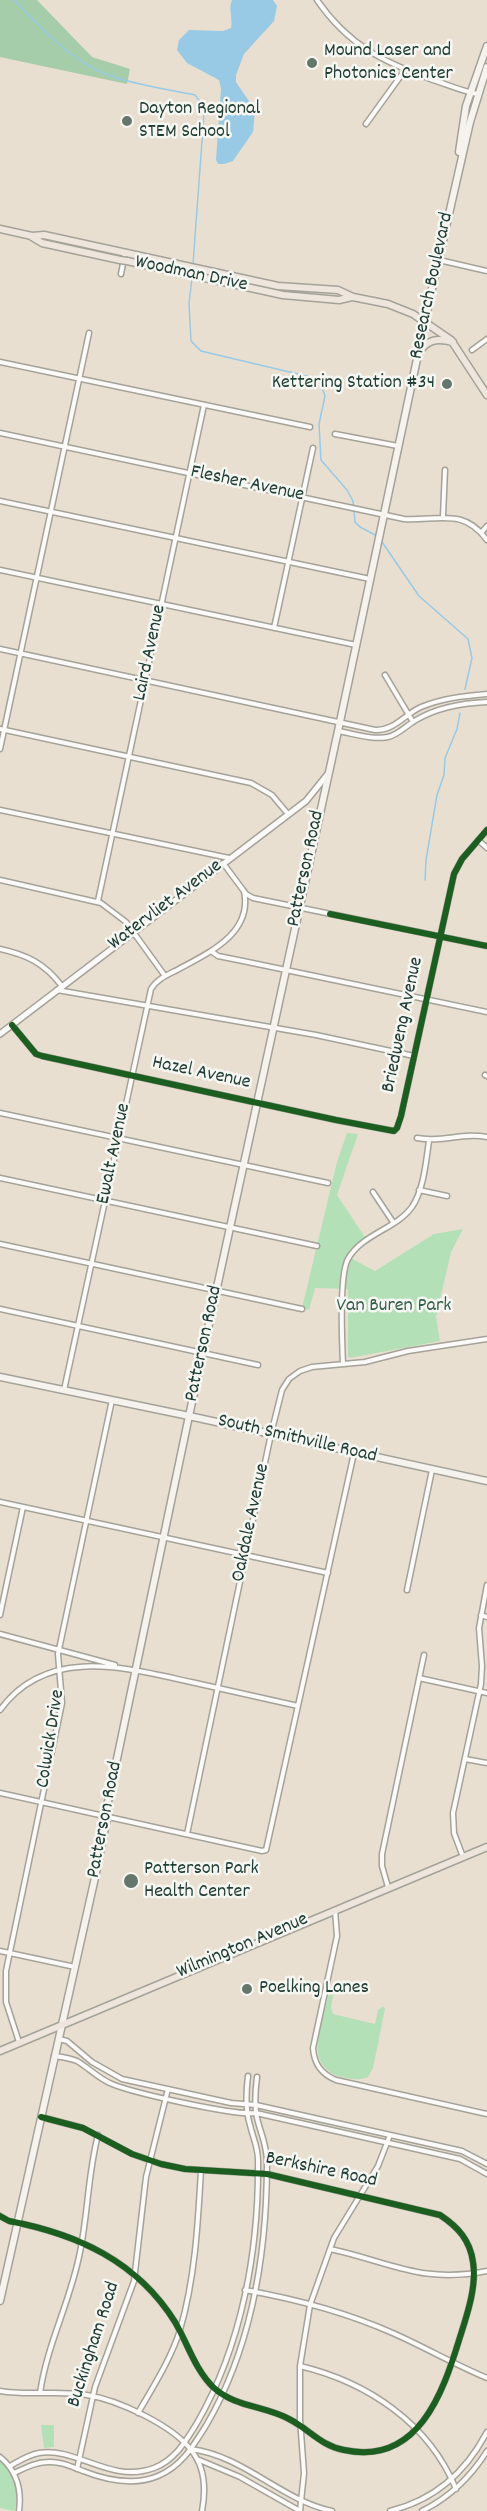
<!DOCTYPE html>
<html>
<head>
<meta charset="utf-8">
<style>
	body { margin:0 }
	canvas { display:block; background:#e8dfd0 }
</style>
</head>
<body>
<canvas width="487" height="2511"></canvas>
<script>
const ctx = document.querySelector('canvas').getContext('2d');
ctx.lineJoin = 'round';
function fillPath(path, color) {
  ctx.fillStyle = color;
  ctx.fill(path, 'evenodd');
}
function strokePath(path, color, width, dash) {
  ctx.strokeStyle = color;
  ctx.lineWidth = width;
  ctx.lineCap = dash ? 'butt' : 'round';
  ctx.setLineDash(dash || []);
  ctx.stroke(path);
}
function write(font, color, halo, rows, align = 'center') {
  ctx.font = font + ' Dekko,sans-serif';
  ctx.lineWidth = 5;
  ctx.setLineDash([]);
  ctx.textBaseline = 'middle';
  ctx.strokeStyle = halo;
  ctx.fillStyle = color;
  for (const [text, x, y, turn = 0] of rows) {
    ctx.save();
    ctx.translate(x, y);
    ctx.rotate((+turn || 0) * Math.PI / 180);
    ctx.textAlign = isNaN(turn) ? turn : align;
    if (halo) ctx.strokeText(text, 0, 0);
    ctx.fillText(text, 0, 0);
    ctx.restore();
  }
}
const green = new Path2D(`
	M347 1133 358 1134 337 1195 365 1237 354 1246 347 1256 375 1271 434 1234 463 1229 451 1252 436 1317 440 1341 350 1358 348 1356V1289L315 1288 309 1310 302 1308 337 1162Z
	M331 1986 350 1991 334 1990 331 2007 333 2014 375 2024 378 2010 383 2006 385 2009 373 2068 368 2077C359 2081 350 2079 341 2077 299 2065 325 2015 331 1986Z
	M41 2425H54V2447L44 2448Z
	M0 2459C14 2475 20 2489 15 2511L0 2508Z`);
const forest = new Path2D(`
	M0 0H37L92 57 130 69 127 84 0 57Z`);
const water = new Path2D(`
	M232 0H273L277 6 274 21 244 54 236 75V82L255 110 253 132 233 161 224 164H218L216 160 221 89 219 80 187 63 177 50 179 40 189 30 223 31 231 28C233 18 228 9 232 0Z`);
const stream = new Path2D(`
	M14 0C42 29 70 60 108 75 135 85 167 89 195 95L202 104 204 114 193 264
	M192 278 189 304 191 341 201 351 319 379 325 396 319 424 321 460 347 490 353 501 355 522 360 527 377 536
	M380 539 419 596 468 639 472 658 465 689
	M425 880 426 860 437 795 444 775 445 758 457 729 460 713`);
const minor = new Path2D(`
	M317 0C348 45 383 62 433 80 448 85 462 91 477 94
	M366 124 405 70
	M439 260 487 271
	M121 274 125 253
	M472 350 487 339
	M0 362 310 427
	M0 433 404 519C437 521 463 507 487 540
	M335 434 398 446
	M0 501 370 579
	M443 516 445 470
	M481 533 487 526
	M0 570 356 645
	M274 628 313 448
	M0 649 375 730C394 731 405 714 421 707 443 698 464 696 487 694
	M385 675 413 722
	M0 729 251 783 272 795 288 814
	M338 731C355 734 372 740 388 737 398 735 407 725 416 720 438 707 462 703 487 702
	M0 749 89 333
	M0 810 229 858
	M478 840 487 848
	M223 863 246 894 253 898 487 946
	M0 880 101 903 126 922 165 976
	M98 901 204 405
	M0 949C27 955 44 963 61 985
	M211 951 218 956 243 961 487 1012
	M57 990 316 1035 414 1056
	M12 1025 36 1054 42 1056 336 1120 394 1131 397 1128 401 1116 454 874 462 859 487 830
	M485 1075 487 1076
	M0 1113 328 1183
	M417 1138C444 1143 461 1132 487 1137
	M0 1178 317 1246
	M419 1190 447 1196
	M373 1192 393 1222
	M0 1244 302 1309
	M0 1309 258 1365
	M343 1364C342 1342 339 1275 348 1259 362 1234 396 1229 412 1207 424 1189 426 1161 429 1141
	M64 1390 151 989C157 979 167 975 177 970 208 953 253 934 244 891
	M0 1502 328 1573
	M407 1590 432 1470
	M0 1615 23 1507
	M481 1615 487 1617
	M0 1634 115 1665
	M419 1678 487 1693
	M0 1710C47 1645 126 1668 191 1682 227 1690 262 1698 298 1706
	M465 1759 487 1763
	M0 1793 262 1851 266 1850 354 1453
	M187 1834 271 1434 282 1390 289 1379 300 1371 312 1367 365 1362 408 1351 487 1339
	M463 1857 454 1833 453 1813 481 1684 482 1666 479 1628 487 1585
	M388 1887 382 1866V1854L424 1655
	M335 1910 337 1936 313 2048C314 2064 321 2074 336 2080L487 2114
	M0 1951 75 1967
	M59 2039 67 2041 92 2062 122 2079 231 2103 256 2105 462 2151 487 2164
	M19 2042 6 2002V1971L62 1703 58 1654 112 1400
	M54 2056C62 2057 70 2058 77 2061 89 2068 99 2079 112 2084 134 2093 235 2116 256 2113L460 2159 487 2174
	M0 2216 9 2221C77 2234 137 2261 175 2322 188 2344 195 2370 214 2388 235 2407 265 2406 289 2419 309 2429 321 2446 344 2450 418 2466 443 2393 460 2337 467 2315 477 2286 473 2262 470 2240 458 2227 440 2215L267 2174 185 2169 161 2164 132 2154 83 2128 41 2117
	M330 2249C391 2262 421 2284 487 2271
	M245 2290C296 2299 348 2313 395 2334 426 2348 456 2365 487 2378
	M300 2366C367 2382 429 2423 456 2489
	M0 2391C29 2396 58 2390 87 2395 118 2400 172 2425 191 2450 205 2467 206 2490 202 2511
	M40 2393C47 2344 71 2300 80 2252 88 2213 88 2173 98 2135
	M138 2413C153 2387 171 2359 180 2330 195 2279 198 2223 201 2170
	M191 2449C244 2456 281 2500 332 2511
	M0 2457C17 2471 22 2489 19 2511
	M197 2459 240 2477 300 2511
	M10 2466C19 2461 28 2455 39 2453 78 2447 110 2484 154 2468 175 2460 186 2441 197 2423 242 2345 259 2250 258 2160 258 2147 253 2138 250 2125 245 2109 246 2092 248 2076
	M77 2469 95 2387 134 2281 146 2177 168 2089
	M14 2473C25 2468 36 2462 48 2462 61 2461 72 2467 83 2471 106 2480 134 2486 158 2476 182 2466 194 2445 207 2424 252 2346 267 2251 267 2162 267 2147 262 2136 258 2122 254 2108 255 2092 257 2077
	M300 2511 304 2473 300 2419V2366L310 2305 334 2238 378 2166 390 2135
	M390 2511C435 2500 466 2472 487 2432
	M422 2511C450 2497 470 2478 487 2451`);
const tertiary = new Path2D(`
	M0 1034 306 801 327 775`);
const secondary = new Path2D(`
	M459 152 466 106 487 46
	M0 1377 189 1416 487 1481
	M0 2301 94 1882 107 1818 106 1811 189 1416 338 731 431 293 470 122 487 67`);
const primary = new Path2D(`
	M0 229 32 236 44 235 278 286 338 290 353 297 388 304 413 314 451 340 487 395
	M32 237 42 243 120 260
	M127 261 283 295 339 300 352 297
	M418 354C427 339 437 338 453 342
	M0 2051 487 1847`);
const primaryBridge = new Path2D(`
	M120 260 127 261`);
const cycleway = new Path2D(`
	M330 914 487 946
	M12 1025 36 1054 42 1056 336 1120 394 1131 397 1128 401 1116 454 874 462 859 487 830
	M0 2216 9 2221C77 2234 137 2261 175 2322 188 2344 195 2370 214 2388 235 2407 265 2406 289 2419 309 2429 321 2446 344 2450 418 2466 443 2393 460 2337 467 2315 477 2286 473 2262 470 2240 458 2227 440 2215L267 2174 185 2169 161 2164 132 2154 83 2128 41 2117`);
const markers = [
	[312,63,6,"#65766b"],
	[127,121,6,"#65766b"],
	[447,384,6,"#65766b"],
	[131,1881,8,"#65766b"],
	[247,1989,6,"#65766b"]
];
const poiNames = [
	["Mound Laser and",324,52],
	["Photonics Center",324,75],
	["Dayton Regional",139,110],
	["STEM School",139,133],
	["Kettering Station #34",435,384,"right"],
	["Patterson Park",144,1870],
	["Health Center",144,1893],
	["Poelking Lanes",259,1989]
];
const streetNames = [
	["Woodman Drive",191,275,12],
	["Research Boulevard",433,286,-78],
	["Flesher Avenue",247,485,12],
	["Laird Avenue",151,653,-78],
	["Patterson Road",307,869,-78],
	["Watervliet Avenue",166,906,-37],
	["Briedweng Avenue",404,1025,-78],
	["Hazel Avenue",201,1074,12],
	["Ewalt Avenue",115,1154,-78],
	["Patterson Road",205,1344,-78],
	["South Smithville Road",297,1440,13],
	["Oakdale Avenue",252,1523,-78],
	["Colwick Drive",52,1739,-81],
	["Patterson Road",106,1820,-79],
	["Wilmington Avenue",243,1947,-23],
	["Berkshire Road",321,2171,12],
	["Buckingham Road",95,2345,-72]
];
const parkNames = [
	["Van Buren Park",394,1307]
];
fillPath(green, '#b4e0b7');
fillPath(forest, '#a5cda9');
fillPath(water, '#98cae6');
strokePath(stream, '#98cae6', 1.5);
strokePath(minor, '#a4a299', 7);
strokePath(tertiary, '#a4a299', 8);
strokePath(secondary, '#a4a299', 9);
strokePath(primary, '#a4a299', 9);
strokePath(minor, '#fcfaf8', 4);
strokePath(tertiary, '#fcfaf8', 5);
strokePath(secondary, '#f6f2ee', 6);
strokePath(primary, '#eee5dd', 6);
strokePath(primaryBridge, '#a4a299', 9, []);
strokePath(primaryBridge, '#eee5dd', 6);
strokePath(cycleway, '#1b5e20', 6);
for (const [x, y, r, color] of markers) {
  const dot = new Path2D();
  dot.arc(x, y, r, 0, 2 * Math.PI);
  ctx.fillStyle = color;
  ctx.fill(dot);
  strokePath(dot, '#f6f6f2', 2);
}
write('20px', '#1f3d34', '#f6f6f2', poiNames, 'left');
write('20px', '#1f3d34', '#f6f6f2', streetNames);
write('20px', '#345e4a', '#f6f6f2', parkNames);
</script>
</body>
</html>
